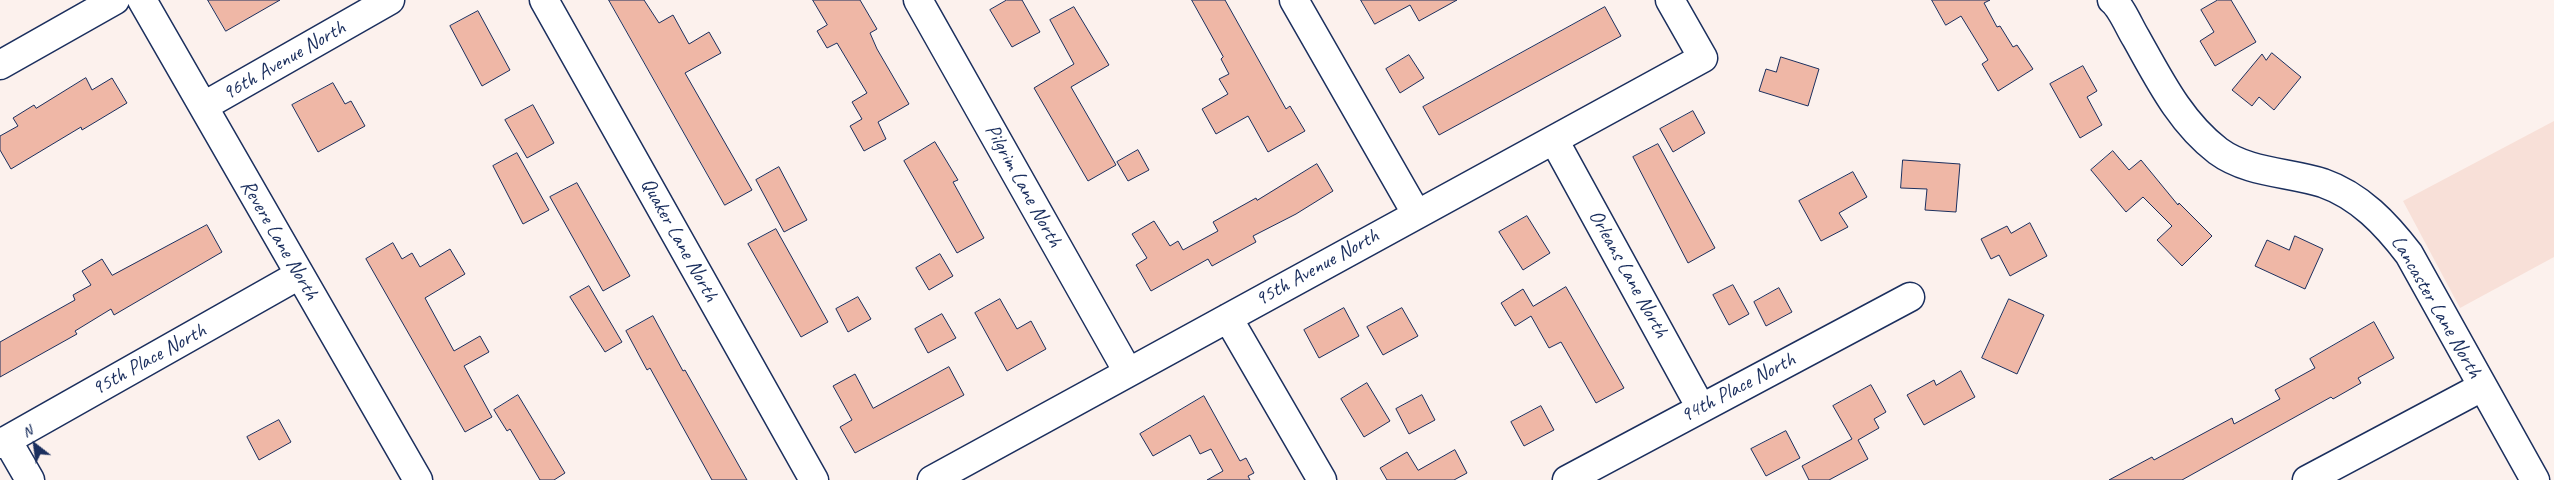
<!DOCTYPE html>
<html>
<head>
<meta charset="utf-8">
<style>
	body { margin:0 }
	#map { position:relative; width:2554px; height:480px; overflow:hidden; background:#fcf1ed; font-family:Caveat,sans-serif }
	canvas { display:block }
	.north { position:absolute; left:10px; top:420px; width:50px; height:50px; -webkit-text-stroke:4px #fff; paint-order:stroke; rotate:330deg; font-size:14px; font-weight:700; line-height:20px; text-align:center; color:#1b2f5e }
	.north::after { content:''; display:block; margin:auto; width:18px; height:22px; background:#1b2f5e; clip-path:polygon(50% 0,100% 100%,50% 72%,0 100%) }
</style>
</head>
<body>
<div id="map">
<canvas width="2554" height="480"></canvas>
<div class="north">N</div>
</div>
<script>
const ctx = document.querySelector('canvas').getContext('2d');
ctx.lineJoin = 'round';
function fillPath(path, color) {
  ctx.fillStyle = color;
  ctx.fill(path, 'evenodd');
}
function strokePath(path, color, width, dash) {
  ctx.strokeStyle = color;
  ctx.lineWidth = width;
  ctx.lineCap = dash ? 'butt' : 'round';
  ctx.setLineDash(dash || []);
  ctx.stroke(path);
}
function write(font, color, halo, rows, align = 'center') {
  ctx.font = font + ' Caveat,sans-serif';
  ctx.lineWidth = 4;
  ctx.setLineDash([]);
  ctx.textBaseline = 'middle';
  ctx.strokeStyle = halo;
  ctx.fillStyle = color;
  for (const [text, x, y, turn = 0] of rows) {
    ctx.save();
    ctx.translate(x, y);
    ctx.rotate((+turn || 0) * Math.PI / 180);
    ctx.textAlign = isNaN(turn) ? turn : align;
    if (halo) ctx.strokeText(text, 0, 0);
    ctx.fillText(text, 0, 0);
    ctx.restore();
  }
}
const built = new Path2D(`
	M2554 121V257L2460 308 2403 201Z`);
const building = new Path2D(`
	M208 0H280L226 31Z
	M609 0H644L659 23 673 15 689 44 709 32 721 53 685 73 752 190 725 205Z
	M813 0H860L877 29 870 33 877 49 909 104 878 122 886 139 864 151 850 126 862 119 852 102 867 93 837 43 827 48 817 31 827 25Z
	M1007 0H1022L1040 32 1012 47 990 10Z
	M1192 0H1225L1286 109 1290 106 1305 131 1268 152 1248 116 1216 134 1202 109 1228 94 1219 79 1229 74 1221 59 1223 57Z
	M1361 0H1457L1419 21 1410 5 1375 24Z
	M1932 0H1990L1984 3 1997 27 2000 26 2013 47 2017 45 2033 69 1998 91 1982 64 1988 60 1961 16 1946 25Z
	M2218 0H2231L2256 42 2215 66 2200 41 2214 32 2201 10Z
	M1074 7 1109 65 1071 87 1116 165 1088 181 1034 88 1074 64 1050 20Z
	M1605 7 1621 36 1439 135 1423 107Z
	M478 11 510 70 482 86 450 26Z
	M2272 53 2301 77 2274 110 2259 97 2252 106 2232 90 2262 54 2266 60Z
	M1409 55 1424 78 1400 93 1386 69Z
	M1781 57 1819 69 1808 106 1759 91 1766 69 1776 72Z
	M2083 66 2097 91 2087 97 2102 125 2080 138 2050 84Z
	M86 78 92 90 112 78 127 103 82 130 81 127 11 169 0 150V136L18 126 13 118 34 105 36 108Z
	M333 83 345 104 351 101 365 126 318 152 292 105Z
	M533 105 554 143 527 158 505 120Z
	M1693 111 1705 133 1673 152 1660 129Z
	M935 142 958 180 953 182 984 238 957 253 904 161Z
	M1658 144 1715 248 1688 263 1633 157Z
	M1138 150 1149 170 1128 181 1117 162Z
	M2113 151 2129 170 2141 160 2178 205 2179 203 2212 236 2182 266 2157 240 2172 226 2143 197 2126 212 2091 170Z
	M517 153 549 210 523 224 493 166Z
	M1903 160 1960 164 1956 212 1925 210 1927 189 1901 188Z
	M1317 164 1333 191 1296 214 1253 236 1256 242 1212 266 1208 259 1151 291 1136 265 1147 258 1132 234 1154 221 1170 246 1178 241 1183 250 1218 231 1213 222 1256 198 1257 200Z
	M779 167 807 220 784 232 756 180Z
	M1853 172 1867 197 1839 213 1848 227 1821 241 1799 201Z
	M577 183 630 276 603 291 550 197Z
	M1527 216 1550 253 1523 270 1499 232Z
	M2030 223 2047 256 2010 276 1999 255 1991 259 1981 239 2007 226 2011 233Z
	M207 225 222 252 114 315 111 309 75 331 77 334 0 377V342L75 300 73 295 91 285 82 271 102 259 112 275Z
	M776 229 828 322 801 337 748 244Z
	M2295 236 2323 249 2305 289 2255 266 2267 240 2289 250Z
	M393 243 402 259 412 253 420 267 450 249 465 274 425 298 454 351 480 336 489 352 464 366 492 417 465 432 366 259Z
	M940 254 953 276 929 290 916 268Z
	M1733 285 1749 314 1729 325 1713 295Z
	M589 286 622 342 605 352 570 297Z
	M1566 287 1624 388 1596 403 1561 342 1549 348 1531 316 1515 326 1501 303 1523 289 1533 306Z
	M1779 288 1792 312 1766 326 1754 302Z
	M858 297 871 319 848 332 836 309Z
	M1000 299 1017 329 1031 321 1046 349 1007 371 975 313Z
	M2009 299 2044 315 2017 374 1982 358Z
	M1344 308 1359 336 1319 358 1304 330Z
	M1402 308 1418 336 1383 355 1367 327Z
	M942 314 956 338 928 353 915 329Z
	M653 316 683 371 685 370 747 480H712L650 368 647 370 626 331Z
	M2374 322 2394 358 2358 378 2361 383 2333 399 2331 397 2182 480H2109L2152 457 2154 460 2232 418 2234 424 2280 399 2275 390 2315 368 2310 359Z
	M949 367 964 395 855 453 840 427 852 420 833 386 855 374 873 408Z
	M1961 371 1975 397 1924 425 1907 395 1934 380 1936 385Z
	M1367 383 1390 421 1364 437 1341 399Z
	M1871 385 1886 412 1874 419 1879 428 1858 440 1868 459 1829 480H1809L1802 466 1852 439 1833 406Z
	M518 395 565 473 554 480H540L510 429 507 431 494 410Z
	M1422 395 1435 420 1409 434 1396 409Z
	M1204 396 1240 461 1246 458 1254 473 1248 476 1250 480H1207L1223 471 1211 449 1200 454 1190 435 1153 456 1140 434Z
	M1541 406 1554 430 1524 446 1511 422Z
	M279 420 291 442 259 460 247 437Z
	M1786 431 1800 458 1766 476 1751 449Z
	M1455 450 1467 473 1454 480H1387L1380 468 1407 452 1418 470Z`);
const minor = new Path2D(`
	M142 0 418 480
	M544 0 814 480
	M918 0 1128 372
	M1294 0 1416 213
	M2112 0C2122 8 2129 27 2136 38 2159 79 2180 122 2218 151 2248 173 2288 172 2323 183 2360 196 2386 224 2409 254L2535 480
	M0 65 115 0
	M204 106 390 0
	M1554 140 1701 408
	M1228 318 1322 480
	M7 440 30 480
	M0 444 299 275
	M932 480 1703 58 1670 0
	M1567 480 1910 297
	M2307 480 2482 387`);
const streetNames = [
	["96th Avenue North",284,61,-30],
	["Pilgrim Lane North",1023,186,61],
	["Revere Lane North",279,240,60],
	["Quaker Lane North",679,240,61],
	["95th Avenue North",1317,268,-29],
	["Orleans Lane North",1628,274,61],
	["Lancaster Lane North",2436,307,60],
	["95th Place North",149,360,-29],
	["94th Place North",1738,388,-28]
];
fillPath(built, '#f8e0d8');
fillPath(building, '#efb7a6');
strokePath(building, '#1b2f5e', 1);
strokePath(minor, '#1b2f5e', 31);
strokePath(minor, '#fff', 28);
write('21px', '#1b2f5e', '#fff', streetNames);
</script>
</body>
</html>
